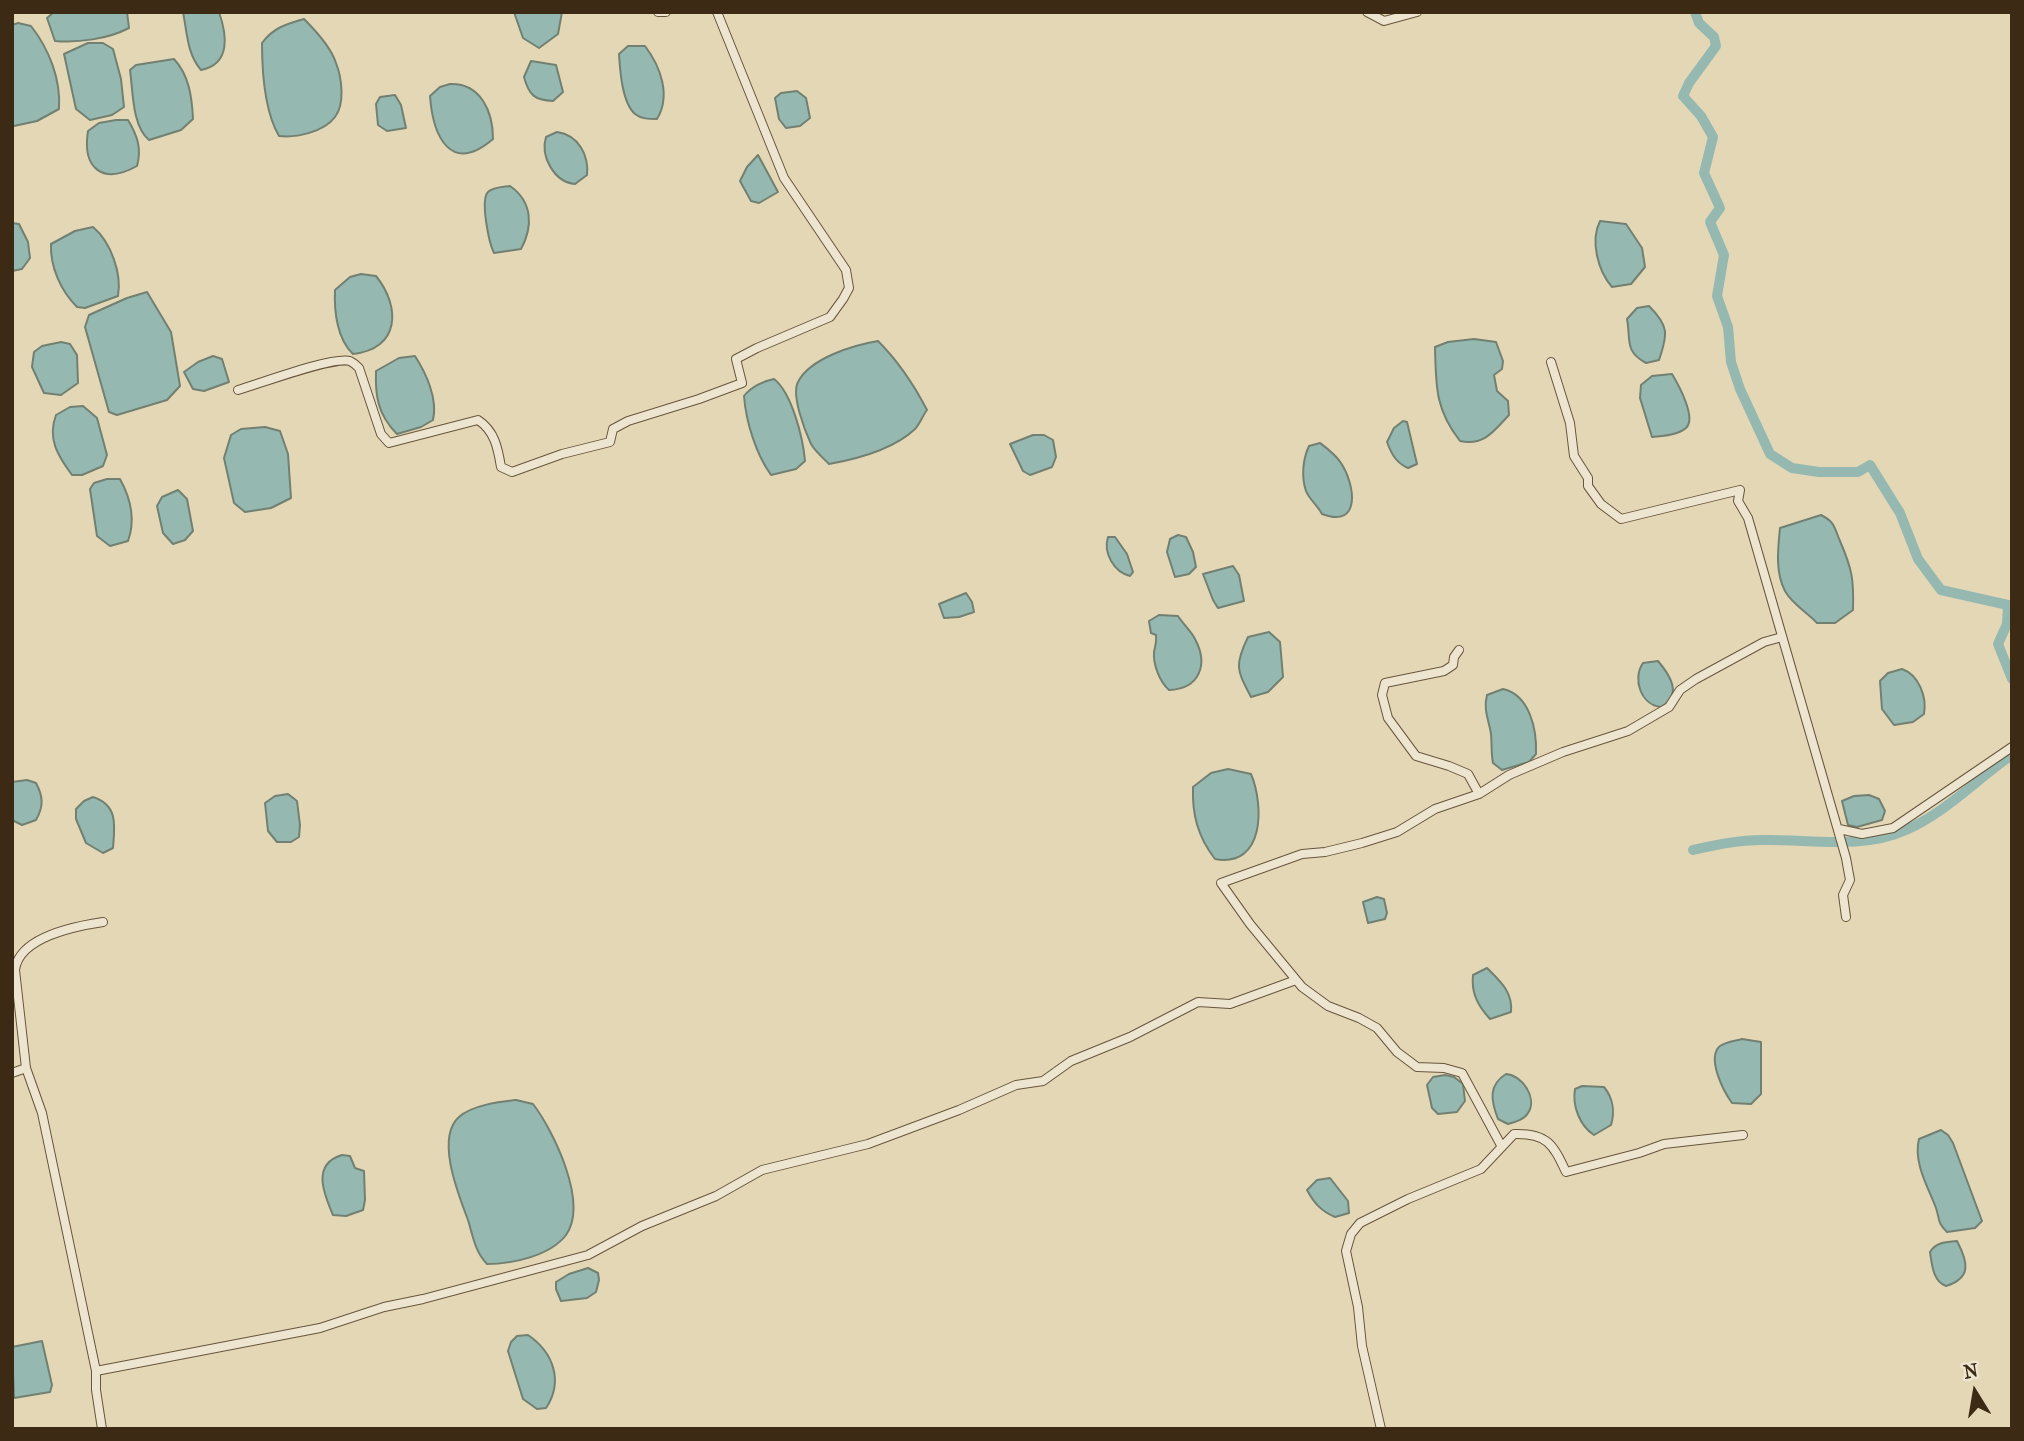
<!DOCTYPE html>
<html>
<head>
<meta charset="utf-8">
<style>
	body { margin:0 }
	#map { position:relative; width:2024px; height:1441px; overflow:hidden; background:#e4d7b6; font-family:"IM FELL French Canon",serif }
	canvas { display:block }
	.frame { position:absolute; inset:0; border:14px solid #3d2a14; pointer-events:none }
	.north { position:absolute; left:1940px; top:1357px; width:70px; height:70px; -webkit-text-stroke:5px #ede5d0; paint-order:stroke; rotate:349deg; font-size:19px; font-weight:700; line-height:28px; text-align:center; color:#3d2a14 }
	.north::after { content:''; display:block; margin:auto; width:24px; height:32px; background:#3d2a14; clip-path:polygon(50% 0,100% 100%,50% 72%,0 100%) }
</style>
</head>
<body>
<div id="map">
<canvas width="2024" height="1441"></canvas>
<div class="frame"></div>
<div class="north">N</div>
</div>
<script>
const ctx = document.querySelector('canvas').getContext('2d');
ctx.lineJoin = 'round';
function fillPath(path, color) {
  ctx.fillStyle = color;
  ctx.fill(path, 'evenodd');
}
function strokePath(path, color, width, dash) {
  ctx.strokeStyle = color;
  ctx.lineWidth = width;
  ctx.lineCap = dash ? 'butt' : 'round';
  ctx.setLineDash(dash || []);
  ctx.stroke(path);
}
const water = new Path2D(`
	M54 12H127L129 28C108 39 78 43 55 41L47 18Z
	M183 12H219C227 35 231 64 201 70 187 54 187 32 183 12Z
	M514 12H562L558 34 539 48 523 38Z
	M304 19C316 31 331 47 336 63 342 78 345 104 335 117 324 132 296 138 279 136 265 112 262 71 262 43 273 28 286 24 304 19Z
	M18 23 31 26C49 49 61 79 59 109L37 121 14 126H12V25Z
	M88 43H103L113 49 121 79 124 107 112 115 90 120 76 109 64 54Z
	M628 46H645C661 67 671 96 657 119 649 119 641 119 635 114 622 103 620 70 619 54Z
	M174 59C189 75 192 97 193 119L181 130 149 140C132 126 133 91 130 70L136 65Z
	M531 61 556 65 563 92 553 101C534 100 529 95 524 77Z
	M450 84C481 83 493 112 493 139 451 175 433 137 430 96L440 87Z
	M797 91 806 98 810 118 800 126 786 128 779 119 775 98 781 93Z
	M395 95 401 105 406 128 387 131 378 125 376 104 380 97Z
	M116 120H128C137 135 142 148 137 166 103 185 82 169 88 131L99 123Z
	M557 132C579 135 589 156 587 175L575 184C554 182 540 156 546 137Z
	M758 155 778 192 759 203 751 201 740 181 747 167Z
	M510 186C533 202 533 227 521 249L494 253C489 243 480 200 488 192 493 187 504 187 510 186Z
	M1600 221 1626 224 1642 248 1645 267 1631 284 1612 287C1598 271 1590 241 1600 221Z
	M12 223 19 224 28 242 30 258 22 269 12 271Z
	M93 227C111 242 122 274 118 296L85 308 77 307C61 291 50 267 51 244L75 231Z
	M361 274 376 276C401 307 400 349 353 354 337 339 334 311 335 290L350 277Z
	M147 292 171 332 180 386 167 400 117 415 109 412 85 327 89 315 127 298Z
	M1649 306C1669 326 1668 334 1659 360L1646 363C1624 351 1631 340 1627 319L1637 308Z
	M1474 339 1496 342 1503 361 1502 369 1494 375 1497 391 1508 401 1509 415C1493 432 1484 446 1460 441 1435 409 1436 386 1435 347L1448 342Z
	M878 341C899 362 913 383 927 410 923 415 920 424 915 429 894 449 857 459 829 464 823 458 815 451 811 444 805 431 791 395 798 382 810 358 854 345 878 341Z
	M61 342 70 344 77 355 78 383 61 395 44 393 32 367 34 352 42 346Z
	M213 356 222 359 229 382 204 391 193 389 184 372 198 362Z
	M415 356C426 373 438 399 433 420L421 427 397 434C378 415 375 396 376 371L399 358Z
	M1672 374C1678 384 1697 418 1686 428 1678 435 1662 436 1652 437L1640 398 1641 385 1652 376Z
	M774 379C792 393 803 438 805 461L796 469 771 475C756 454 746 422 744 396 751 387 763 381 774 379Z
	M83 406 97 418 107 455 103 466 82 475H72C58 456 47 439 56 415L70 407Z
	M1403 421 1407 422 1417 464 1408 468C1396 463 1391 453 1387 442L1394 428Z
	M265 427 280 431 288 454 291 498 271 508 245 512 234 503 224 458 231 435 241 429Z
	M1033 435H1044L1053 440 1056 457 1052 467 1030 475 1023 471 1010 444Z
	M1320 443C1328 449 1335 454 1341 463 1355 484 1362 529 1322 514 1318 506 1309 499 1306 491 1301 476 1303 459 1309 446Z
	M107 479H120C131 499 136 519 128 541L110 546 97 536 90 489 94 483Z
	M178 490 187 499 193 531 185 540 173 544 163 533 157 506 162 497Z
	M1821 515C1835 522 1834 527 1840 541 1852 569 1854 579 1853 610L1835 623H1817C1808 613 1792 604 1785 591 1775 572 1778 548 1780 528Z
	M1178 535 1186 537 1193 552 1196 567 1189 574 1175 577 1167 552 1170 539Z
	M1108 537H1115L1127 554 1133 572 1130 576C1114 572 1103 553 1108 537Z
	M1233 566 1239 575 1244 601 1218 608 1213 600 1203 574Z
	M966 593 972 602 974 612 959 617 944 618 939 604Z
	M1159 615 1178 616C1183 624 1191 631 1195 639 1209 665 1199 689 1169 690 1160 682 1153 665 1154 652 1155 646 1157 643 1156 635L1151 633 1149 621Z
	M1269 632 1280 642 1283 677 1268 692 1251 697C1237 670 1234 666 1248 637Z
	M1658 661C1670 675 1683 695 1661 707 1641 705 1632 679 1643 663Z
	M1902 669C1919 675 1927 697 1924 714L1913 722 1894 725 1882 709 1880 681 1888 673Z
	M1503 689C1530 695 1537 730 1536 754L1529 762 1502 770 1493 763C1491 753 1492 744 1491 734 1489 720 1483 710 1487 695Z
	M1228 769 1251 774C1264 805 1265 868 1215 859 1198 837 1192 815 1193 787L1211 773Z
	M27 780 36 783C43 796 44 806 36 820L22 825 12 820V782Z
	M288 794 297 801 300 825 299 837 291 842H277L268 831 265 803 275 796Z
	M1869 795 1879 799 1885 811 1882 820 1857 827 1848 825 1842 801 1854 796Z
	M93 797C118 805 115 825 113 848L103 853 86 843 76 819V809L84 801Z
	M1377 897 1384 899 1387 913 1385 919 1368 923 1363 902Z
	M1487 968C1500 981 1513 992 1511 1012L1490 1019C1478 1006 1471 993 1473 975Z
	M1742 1039 1761 1042V1094L1751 1104 1732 1103C1724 1092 1706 1058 1720 1046 1726 1042 1735 1041 1742 1039Z
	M1506 1074C1522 1075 1538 1098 1528 1113 1524 1120 1515 1122 1508 1124L1498 1119C1491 1101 1488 1085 1506 1074Z
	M1445 1075 1454 1077 1463 1084 1465 1101 1457 1112 1438 1114 1432 1108 1427 1085 1433 1077Z
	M1582 1086 1604 1087C1613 1098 1615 1112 1611 1125L1594 1135C1580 1126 1572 1106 1575 1089Z
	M516 1100 533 1104C553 1130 589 1203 566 1235 550 1256 512 1264 487 1264 475 1252 473 1236 468 1220 459 1196 435 1138 459 1117 472 1105 499 1102 516 1100Z
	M1941 1130 1948 1135 1953 1143 1982 1221 1975 1228 1947 1232C1937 1222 1940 1220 1936 1208 1928 1187 1913 1162 1919 1139Z
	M342 1155 350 1156 355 1168 364 1171 365 1200 363 1210 346 1216 333 1215C323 1192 312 1164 342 1155Z
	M1330 1178 1348 1201 1349 1213 1335 1217C1321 1211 1314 1203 1307 1190L1317 1180Z
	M1957 1241C1968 1262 1972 1278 1946 1286 1933 1281 1932 1265 1930 1252 1936 1242 1947 1242 1957 1241Z
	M588 1268 598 1273 599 1280 596 1292 587 1298 561 1301 556 1289V1282L569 1274Z
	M528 1335C553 1352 564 1381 546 1408L537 1409 523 1399 508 1351 511 1342 517 1336Z
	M42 1341 52 1385 50 1392 14 1398 12 1347Z`);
const canal = new Path2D(`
	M1695 12 1699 23 1714 37 1716 46 1689 83 1683 96 1701 116 1713 137 1704 173 1720 208 1710 222 1724 255 1717 296 1728 327 1731 362 1740 389 1770 454 1792 468 1819 472H1858L1870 465 1900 513 1918 559 1941 590 2008 605 2007 624 1998 644 2012 679
	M1693 850C1716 845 1738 840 1762 840 1809 839 1862 850 1906 830 1945 813 1977 779 2012 755`);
const street = new Path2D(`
	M658 12H666
	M1367 12 1384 21 1417 12
	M1551 362 1570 423 1574 456 1588 478V486L1601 504 1621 519 1740 490 1738 501 1748 518 1846 858 1850 880 1843 895 1846 917
	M238 390C259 384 333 356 350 361 352 362 357 366 359 368L381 434 389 443 478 420C495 431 498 449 501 467L512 472 562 454 610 442 613 429 628 421 699 399 742 383 736 359 757 348 830 317 843 299 849 288 846 270 784 178 717 12
	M1459 650 1454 657 1453 665 1444 671 1385 683 1382 695 1388 718 1416 756 1449 766 1468 774 1479 794 1509 775 1563 752 1628 731 1669 707 1680 690 1696 679 1764 642 1782 637
	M1479 794 1435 809 1397 832 1362 843 1325 852 1302 854 1221 883 1250 924 1302 987 1328 1006 1359 1018 1377 1028 1397 1052 1417 1067 1444 1068 1462 1073 1502 1147
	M1839 829 1862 834 1893 828 2012 747
	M26 1068 42 1113 96 1371
	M12 1073 26 1068 15 970C19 937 76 926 103 922
	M102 1429 96 1390V1371L320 1328 384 1307 423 1299 588 1255 642 1226 716 1196 762 1170 868 1144 959 1110 1016 1085 1043 1081 1071 1061 1130 1037 1198 1002 1230 1004 1296 980
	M1381 1429 1362 1346 1358 1307 1346 1251 1351 1234 1360 1223 1408 1199 1481 1169 1514 1134C1547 1133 1553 1144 1566 1172L1639 1153 1664 1144 1743 1135`);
fillPath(water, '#95b9b1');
strokePath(water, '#728072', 2);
strokePath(canal, '#95b9b1', 10);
strokePath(street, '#67553c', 10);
strokePath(street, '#ede5d0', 8);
</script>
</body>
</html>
